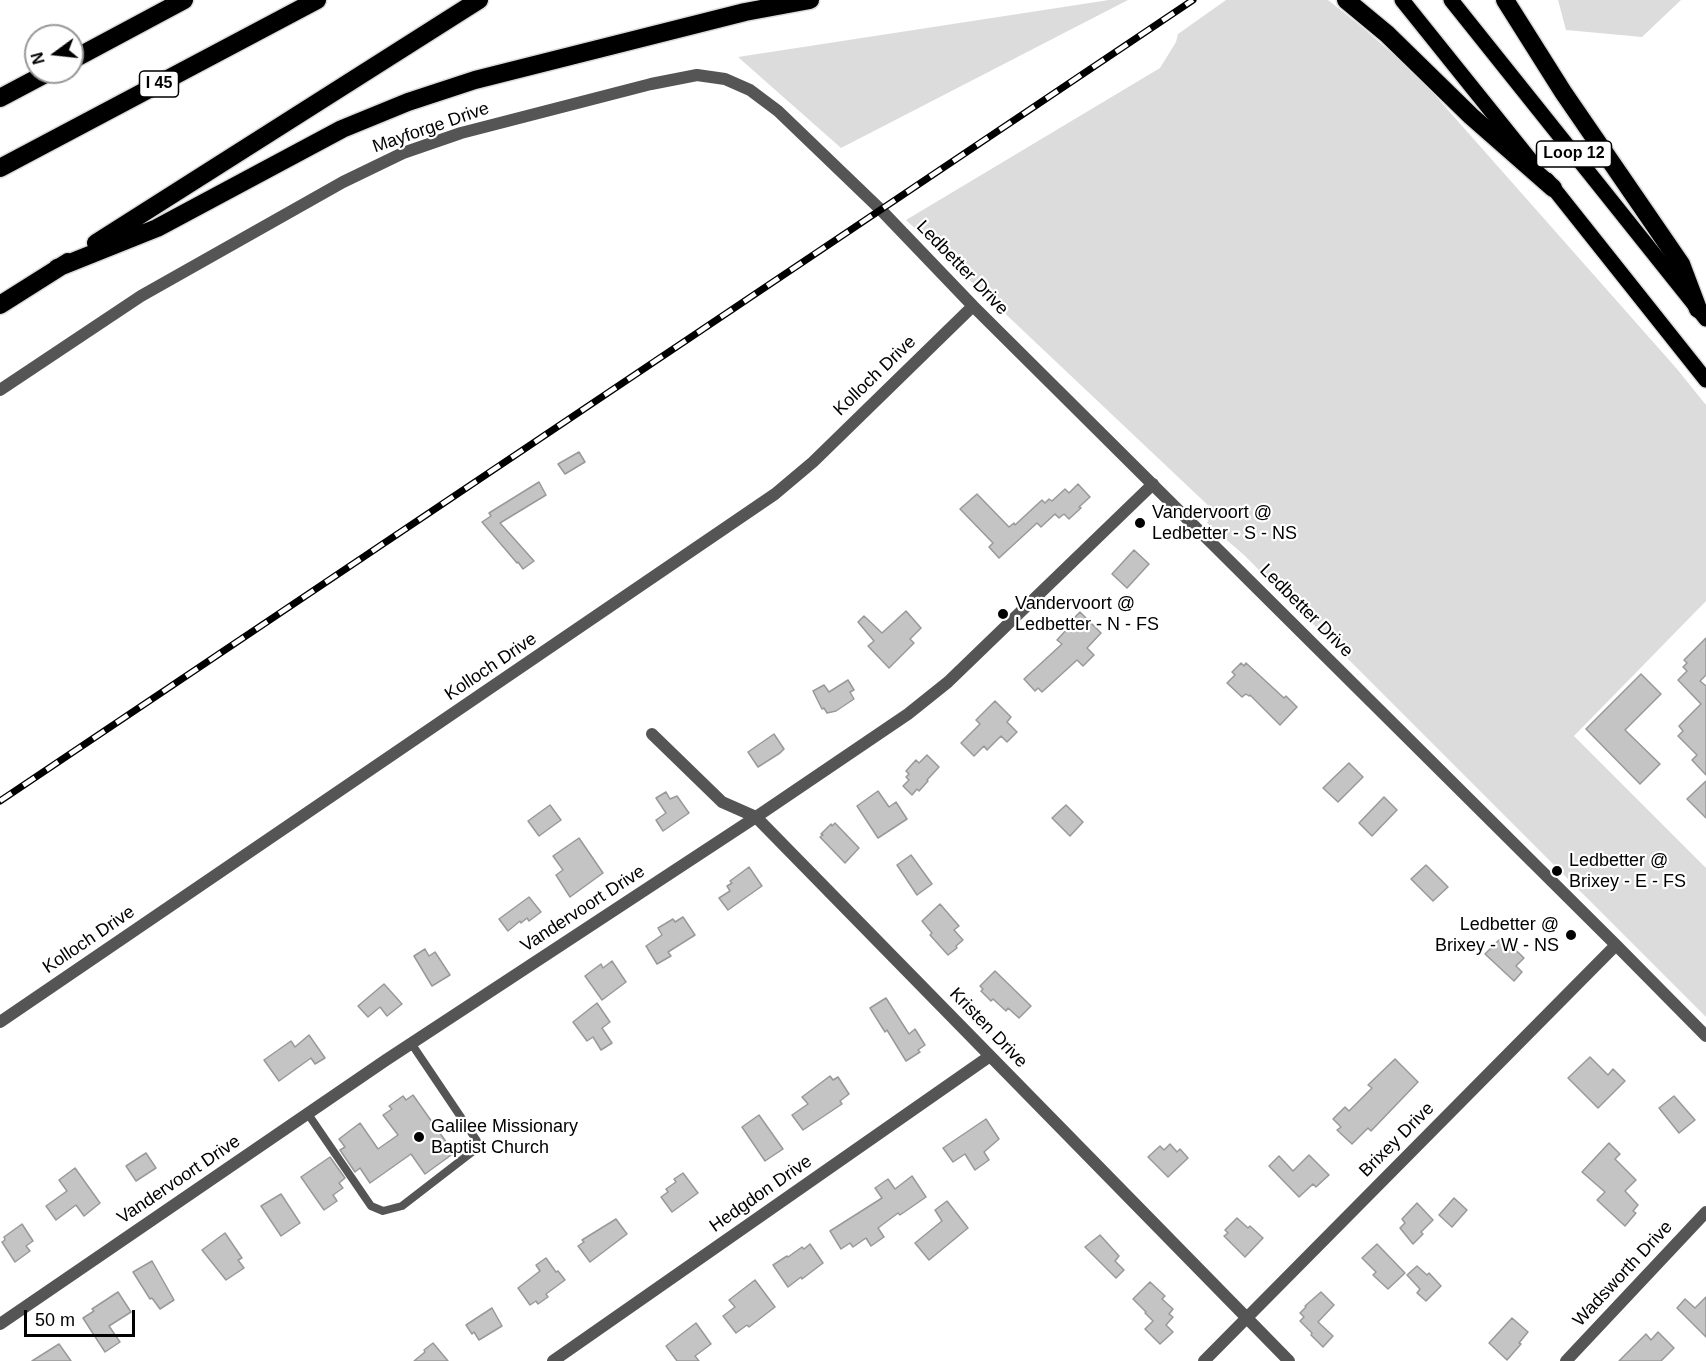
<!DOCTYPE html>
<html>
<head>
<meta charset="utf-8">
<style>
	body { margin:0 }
	#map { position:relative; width:1706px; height:1361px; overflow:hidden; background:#fff; font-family:Helvetica,sans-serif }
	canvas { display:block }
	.north { position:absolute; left:24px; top:24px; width:60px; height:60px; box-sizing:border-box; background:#fff; border:2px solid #999; border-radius:50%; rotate:255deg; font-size:16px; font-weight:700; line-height:24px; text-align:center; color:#000 }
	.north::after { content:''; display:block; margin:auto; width:21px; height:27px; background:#000; clip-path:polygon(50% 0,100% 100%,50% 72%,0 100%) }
	.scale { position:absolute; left:24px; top:1310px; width:111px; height:27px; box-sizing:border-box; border:3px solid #000; border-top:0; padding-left:8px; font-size:18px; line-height:21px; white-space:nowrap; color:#000; -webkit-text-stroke:4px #fff; paint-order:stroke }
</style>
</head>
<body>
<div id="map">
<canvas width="1706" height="1361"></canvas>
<div class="north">N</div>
<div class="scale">50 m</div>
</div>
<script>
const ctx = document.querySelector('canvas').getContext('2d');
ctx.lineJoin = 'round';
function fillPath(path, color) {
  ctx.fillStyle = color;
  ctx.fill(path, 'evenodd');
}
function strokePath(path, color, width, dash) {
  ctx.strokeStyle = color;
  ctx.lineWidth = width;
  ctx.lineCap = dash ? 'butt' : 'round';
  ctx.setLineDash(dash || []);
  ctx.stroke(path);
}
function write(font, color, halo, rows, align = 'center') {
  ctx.font = font + ' Helvetica,sans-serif';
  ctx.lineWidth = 4.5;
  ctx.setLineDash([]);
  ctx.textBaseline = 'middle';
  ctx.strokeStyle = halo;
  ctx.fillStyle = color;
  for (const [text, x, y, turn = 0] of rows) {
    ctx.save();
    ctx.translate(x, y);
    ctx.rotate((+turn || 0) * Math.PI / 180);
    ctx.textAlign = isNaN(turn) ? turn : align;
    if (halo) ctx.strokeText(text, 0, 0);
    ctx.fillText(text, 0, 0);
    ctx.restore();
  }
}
const green = new Path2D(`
	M1109 0H1128L841 148 738 57Z
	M1226 0H1328L1362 27 1417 75 1677 369 1706 405V601L1574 736 1706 868V1017L1244 555 1207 523 1213 510 906 220 1160 68 1176 42 1178 34Z
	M1558 0H1681L1642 37 1566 30Z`);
const building = new Path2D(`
	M579 452 585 462 565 474 558 464Z
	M539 482 546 495 500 523 534 561 523 569 518 562 517 563 482 522 491 516 489 513Z
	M1078 484 1090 497 1079 507 1081 508 1069 519 1064 514 1059 518 1055 514 1041 527 1037 523 999 558 989 547 993 543 960 509 977 494 1009 527 1014 523 1015 525 1042 500 1045 503 1049 499 1052 501 1065 489 1069 493Z
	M1134 550 1149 564 1127 588 1112 574Z
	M906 611 921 628 910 639 914 643 889 668 868 646 874 641 858 622 864 616 882 633Z
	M1080 612 1101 633 1087 648 1094 655 1083 666 1077 660 1042 692 1038 688 1035 691 1024 679 1062 644 1057 640 1068 628 1066 626Z
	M1706 638V675L1700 681 1706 686V775L1692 760 1697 755 1678 736 1683 731 1679 726 1701 704 1678 680 1687 671 1683 667 1687 663 1684 660Z
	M1241 663 1244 666 1246 663 1284 698 1286 696 1297 707 1280 725 1250 695 1249 696 1246 694 1242 697 1227 683 1235 675 1232 672Z
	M1641 674 1661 694 1625 730 1660 764 1640 784 1586 729Z
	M848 680 854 690 850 692 854 699 836 711 827 713 824 708 822 709 813 691 824 685 829 692Z
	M995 701 1011 717 1007 722 1017 732 1007 742 1001 736 987 750 984 746 974 756 961 743 980 724 976 720Z
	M774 734 784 749 780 753 758 767 748 752Z
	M927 755 939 767 927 780 928 781 919 791 917 789 912 795 903 786 909 780 906 777 909 774 906 771 916 760 919 763Z
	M1349 763 1363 777 1338 802 1323 788Z
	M1706 781V818L1687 799Z
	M878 791 889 807 896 802 907 819 878 838 857 806Z
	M666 792 670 799 677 796 689 813 663 831 656 820 666 813 656 798Z
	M1384 797 1397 810 1372 836 1359 823Z
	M550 805 561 820 539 836 528 821Z
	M1066 805 1083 822 1070 836 1052 818Z
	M835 823 859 848 845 863 820 837 823 835 821 834 831 824 832 826Z
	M579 838 603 873 570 897 556 875 563 870 553 856Z
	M911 855 932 884 917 895 897 865Z
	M1426 865 1448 887 1433 901 1411 879Z
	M749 867 762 886 728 910 719 898 730 891 727 886 732 883 730 881Z
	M529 897 541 912 529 921 527 918 521 923 520 921 508 931 499 919Z
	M940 904 959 926 954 930 963 940 956 946 957 948 948 955 930 935 932 933 922 921Z
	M683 917 695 935 668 952 671 956 657 964 646 946 662 935 658 928 673 919 675 922Z
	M1502 937 1524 958 1516 966 1522 972 1514 981 1485 954Z
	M425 949 429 956 435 952 450 975 432 986 414 956Z
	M612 961 626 982 602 1000 585 976 601 964 603 968Z
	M995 971 1031 1006 1019 1018 1008 1008 1006 1011 993 999 991 1001 981 991 983 989 980 986Z
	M384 984 402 1004 387 1016 380 1007 368 1017 358 1006Z
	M886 998 909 1034 915 1029 925 1045 918 1050 920 1052 906 1061 887 1030 885 1032 870 1008Z
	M597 1003 610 1022 602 1028 612 1043 601 1050 593 1037 587 1041 573 1022Z
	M309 1035 325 1058 315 1064 311 1058 279 1081 264 1060 291 1041 295 1047Z
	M1590 1057 1608 1075 1613 1069 1625 1081 1598 1108 1568 1078Z
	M1395 1059 1418 1082 1371 1131 1368 1128 1352 1144 1337 1130 1341 1127 1333 1119 1345 1107 1349 1111 1372 1088 1368 1085Z
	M830 1076 833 1080 838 1077 849 1094 840 1101 842 1104 803 1130 792 1115 808 1104 802 1097Z
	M413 1095 454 1153 425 1174 411 1154 370 1183 360 1168 355 1172 340 1150 345 1147 339 1139 360 1123 378 1149 398 1135 383 1115 392 1109 389 1106 403 1096 406 1100Z
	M1674 1096 1695 1120 1679 1133 1659 1108Z
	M759 1115 783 1149 765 1161 742 1127Z
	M986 1119 999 1139 984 1152 989 1160 975 1170 965 1154 953 1162 943 1148Z
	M1609 1143 1620 1154 1615 1159 1636 1180 1625 1191 1638 1205 1633 1211 1636 1213 1625 1226 1597 1200 1605 1192 1582 1172Z
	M1170 1144 1177 1152 1180 1149 1188 1158 1168 1177 1148 1157 1160 1146 1164 1150Z
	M146 1153 156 1168 136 1181 126 1166Z
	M1309 1155 1329 1175 1316 1187 1313 1184 1299 1197 1269 1166 1279 1156 1293 1171Z
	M330 1157 345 1178 339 1183 343 1188 333 1195 337 1201 324 1210 301 1177Z
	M75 1168 100 1203 84 1216 76 1205 56 1220 46 1206 67 1191 59 1180Z
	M683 1173 698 1193 672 1212 661 1197 668 1192 666 1189 676 1182 674 1179Z
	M912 1176 926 1197 900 1215 898 1213 878 1228 884 1237 871 1246 866 1238 853 1247 850 1243 841 1249 830 1231 882 1198 875 1188 888 1179 895 1189Z
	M281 1194 300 1223 281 1236 261 1206Z
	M1454 1198 1467 1210 1452 1227 1439 1215Z
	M947 1201 968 1228 929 1260 915 1243 942 1221 935 1210Z
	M1417 1203 1433 1220 1421 1232 1423 1234 1413 1244 1400 1228 1405 1223 1402 1219Z
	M1237 1218 1248 1228 1250 1226 1263 1238 1245 1257 1224 1236 1228 1233 1225 1230Z
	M616 1219 627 1234 590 1262 578 1246 584 1242 582 1240Z
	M22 1224 33 1241 26 1246 30 1251 15 1262 2 1242 5 1240 4 1237Z
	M225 1233 242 1258 238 1260 244 1268 226 1280 202 1250Z
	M1100 1235 1119 1256 1115 1261 1124 1270 1116 1278 1085 1247Z
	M810 1244 823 1263 802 1279 801 1277 788 1287 773 1265 787 1256 788 1257 802 1247 804 1249Z
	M1377 1244 1405 1273 1388 1289 1373 1275 1376 1272 1362 1258Z
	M546 1258 556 1272 558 1271 565 1280 546 1294 548 1297 538 1304 536 1301 530 1305 518 1288 540 1271 536 1265Z
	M152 1261 174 1300 160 1309 152 1298 150 1299 133 1272Z
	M1417 1266 1427 1275 1429 1273 1441 1286 1426 1301 1417 1293 1420 1289 1407 1275Z
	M755 1280 775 1307 749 1327 747 1325 736 1333 723 1316 735 1307 729 1300Z
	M1150 1282 1165 1296 1162 1299 1173 1309 1169 1314 1173 1317 1166 1325 1173 1332 1160 1344 1145 1329 1153 1321 1145 1313 1146 1312 1133 1299Z
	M118 1292 131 1312 109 1326 120 1342 105 1352 83 1318 94 1311 92 1309Z
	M1321 1292 1334 1305 1318 1322 1333 1336 1323 1347 1311 1335 1312 1333 1300 1321 1304 1317 1300 1313 1306 1307 1305 1306Z
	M1706 1297V1337L1677 1308 1685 1299 1695 1308Z
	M492 1308 502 1326 479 1340 474 1332 472 1334 466 1325Z
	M1512 1318 1528 1332 1519 1343 1521 1344 1507 1360 1489 1343Z
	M696 1323 711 1344 695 1356 699 1361H677L666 1346Z
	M1658 1332 1674 1348 1661 1361H1619L1646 1334 1651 1340Z
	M433 1343 448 1361H414L425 1352 424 1350Z
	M59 1344 71 1361H32Z`);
const service = new Path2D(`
	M308 1114 371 1206 383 1211 402 1206 472 1152 477 1141 411 1043`);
const minor = new Path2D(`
	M0 390 141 296 343 182 403 153 461 133 651 84 697 75 725 79 750 90 778 111 881 210 973 306 1616 945 1706 1036
	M652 734 722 802 756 817 1289 1361
	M0 1022 775 494 813 462 973 306
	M0 1324 386 1060 756 817 908 714 948 682 1153 484
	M553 1361 990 1056
	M1204 1361 1616 945
	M1566 1361 1706 1212`);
const primary = new Path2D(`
	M1402 0 1532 162
	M1451 0 1706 319
	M1547 180 1706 380`);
const motorway = new Path2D(`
	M1346 0 1387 34 1471 116 1553 188
	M1505 0 1563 92 1681 264 1698 309
	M72 60 184 0
	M0 98 49 72
	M0 168 317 0
	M96 243 479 0
	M57 268 157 228 342 129 408 102 475 80 745 12 810 0
	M0 305 68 262`);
const rail = new Path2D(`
	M0 801 1193 0`);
const markers = [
	[1140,523,6,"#000"],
	[1003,614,6,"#000"],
	[1557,871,6,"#000"],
	[1571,935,6,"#000"],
	[419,1137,6,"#000"]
];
const shields = [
	[159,84,39],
	[1574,154,75]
];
const shieldNames = [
	["I 45",159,84],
	["Loop 12",1574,154]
];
const streetNames = [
	["Mayforge Drive",431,128,-19],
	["Ledbetter Drive",962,268,46],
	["Kolloch Drive",875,376,-44],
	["Ledbetter Drive",1306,611,45],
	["Kolloch Drive",491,667,-34],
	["Vandervoort Drive",583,909,-33],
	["Kolloch Drive",89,940,-34],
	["Kristen Drive",988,1028,46],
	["Brixey Drive",1397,1140,-45],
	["Vandervoort Drive",179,1180,-34],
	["Hedgdon Drive",761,1194,-35],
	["Wadsworth Drive",1623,1274,-47]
];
const poiNames = [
	["Vandervoort @",1152,513],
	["Ledbetter - S - NS",1152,534],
	["Vandervoort @",1015,604],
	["Ledbetter - N - FS",1015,625],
	["Ledbetter @",1569,861],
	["Brixey - E - FS",1569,882],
	["Ledbetter @",1559,925,"right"],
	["Brixey - W - NS",1559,946,"right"],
	["Galilee Missionary",431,1127],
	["Baptist Church",431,1148]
];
fillPath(green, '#dcdcdc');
fillPath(building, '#c4c4c4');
strokePath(building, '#999', 1.5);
strokePath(primary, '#dbdbdb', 18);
strokePath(motorway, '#dbdbdb', 21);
strokePath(service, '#555', 8);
strokePath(minor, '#555', 12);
strokePath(primary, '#000', 15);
strokePath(motorway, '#000', 18);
strokePath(rail, '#000', 7);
strokePath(rail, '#fff', 4.5, [14]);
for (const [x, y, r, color] of markers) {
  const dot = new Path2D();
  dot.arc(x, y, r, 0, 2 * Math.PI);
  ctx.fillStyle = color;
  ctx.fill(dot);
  strokePath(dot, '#fff', 2);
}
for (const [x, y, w] of shields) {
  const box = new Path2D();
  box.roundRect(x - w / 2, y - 13, w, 26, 4.5);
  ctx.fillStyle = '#fff';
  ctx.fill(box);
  strokePath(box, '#000', 1.5);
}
write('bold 16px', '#000', null, shieldNames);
write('18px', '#000', '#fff', streetNames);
write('18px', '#000', '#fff', poiNames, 'left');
</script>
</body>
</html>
